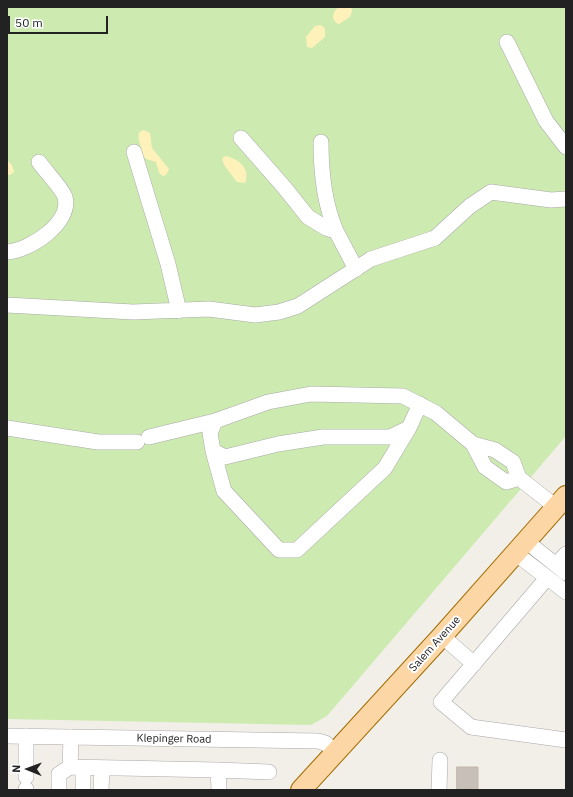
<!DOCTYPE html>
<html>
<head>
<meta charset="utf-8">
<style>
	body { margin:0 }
	#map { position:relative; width:573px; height:797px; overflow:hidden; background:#f2efe9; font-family:"IBM Plex Sans",sans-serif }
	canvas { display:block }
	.frame { position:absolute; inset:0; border:8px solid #222; pointer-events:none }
	.north { position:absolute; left:8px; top:749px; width:40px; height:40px; -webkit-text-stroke:3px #fff; paint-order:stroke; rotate:271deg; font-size:11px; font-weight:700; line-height:16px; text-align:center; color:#222 }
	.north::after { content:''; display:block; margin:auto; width:14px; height:18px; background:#222; clip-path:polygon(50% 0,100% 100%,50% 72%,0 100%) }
	.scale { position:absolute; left:8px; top:16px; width:100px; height:18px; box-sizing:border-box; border:2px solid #222; border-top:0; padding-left:5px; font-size:12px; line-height:14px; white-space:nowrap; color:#222; -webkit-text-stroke:3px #fff; paint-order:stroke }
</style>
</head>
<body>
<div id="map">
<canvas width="573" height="797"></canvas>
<div class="frame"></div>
<div class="north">N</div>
<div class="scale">50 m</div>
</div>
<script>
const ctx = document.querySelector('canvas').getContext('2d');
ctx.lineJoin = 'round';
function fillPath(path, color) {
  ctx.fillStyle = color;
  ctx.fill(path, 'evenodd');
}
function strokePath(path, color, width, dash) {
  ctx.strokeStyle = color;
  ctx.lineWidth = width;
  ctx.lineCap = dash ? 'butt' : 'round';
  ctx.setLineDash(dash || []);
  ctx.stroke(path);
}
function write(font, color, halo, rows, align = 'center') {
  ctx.font = font + ' "IBM Plex Sans",sans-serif';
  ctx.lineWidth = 4;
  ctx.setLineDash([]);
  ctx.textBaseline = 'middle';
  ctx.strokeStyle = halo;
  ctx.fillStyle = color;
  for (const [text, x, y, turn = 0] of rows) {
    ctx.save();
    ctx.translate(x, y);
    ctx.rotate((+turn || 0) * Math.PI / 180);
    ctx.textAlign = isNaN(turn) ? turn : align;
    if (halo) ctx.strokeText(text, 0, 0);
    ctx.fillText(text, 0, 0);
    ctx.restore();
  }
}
const grass = new Path2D(`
	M7 7H566V436L327 716 311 725 7 719Z`);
const sand = new Path2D(`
	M338 7H351L352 11 350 17 339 24 336 23 333 18 334 12Z
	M321 25 325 29V37L312 48 307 47 306 37 315 26Z
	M143 130 150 133 152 148 169 169 166 175 163 176 159 173 156 162 146 159 143 156C143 148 137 141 139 133Z
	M226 156C239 159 251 169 245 183L237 182 224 165 222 158Z
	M7 160 12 165 14 172 10 175 7 174Z`);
const building = new Path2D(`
	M457 767H478V790H457Z`);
const minor = new Path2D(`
	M507 42 546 121 566 147
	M241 138 284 187 308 217 326 228 336 231 356 269
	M321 142C321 172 324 203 336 231
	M134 152 168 264 179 311
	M7 252C29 251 72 223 65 197 62 188 45 171 39 162
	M7 305 133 312 209 309 255 315 279 312 298 306 371 259 435 238 470 206 491 192 551 200 566 199
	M215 421 210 433 213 451 225 457 278 444 323 437H390L409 428 420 404
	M7 428 98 442H137
	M149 437 215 421 268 402 311 394 403 396 436 413 473 444 495 450 513 462 519 478 556 507
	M473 444 485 467 506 482 519 478
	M213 451 224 491 279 550H297L385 468 409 428
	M526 541 566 573
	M515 553 566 592
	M556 565 566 554
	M547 578 441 702 471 727 566 740
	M442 636 474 664
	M7 736 318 741 325 743 336 752
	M71 737 70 767 218 770
	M26 777V736
	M26 790V789
	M59 790V774L70 767
	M83 790V767
	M101 790 102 768
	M219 790 218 770 269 772
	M439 790 440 760`);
const major = new Path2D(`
	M301 790 442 636 566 496`);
const streetNames = [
	["Salem Avenue",435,644,-48],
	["Klepinger Road",174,739,1]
];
fillPath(grass, '#cdebb0');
fillPath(sand, '#fff1ba');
fillPath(building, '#c7bfb8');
strokePath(building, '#c4b6ab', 1);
strokePath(minor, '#a9a9a9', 16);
strokePath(major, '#a06b00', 22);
strokePath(minor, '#fff', 15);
strokePath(major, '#fcd6a4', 20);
write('11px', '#222', '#fff', streetNames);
</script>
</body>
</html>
